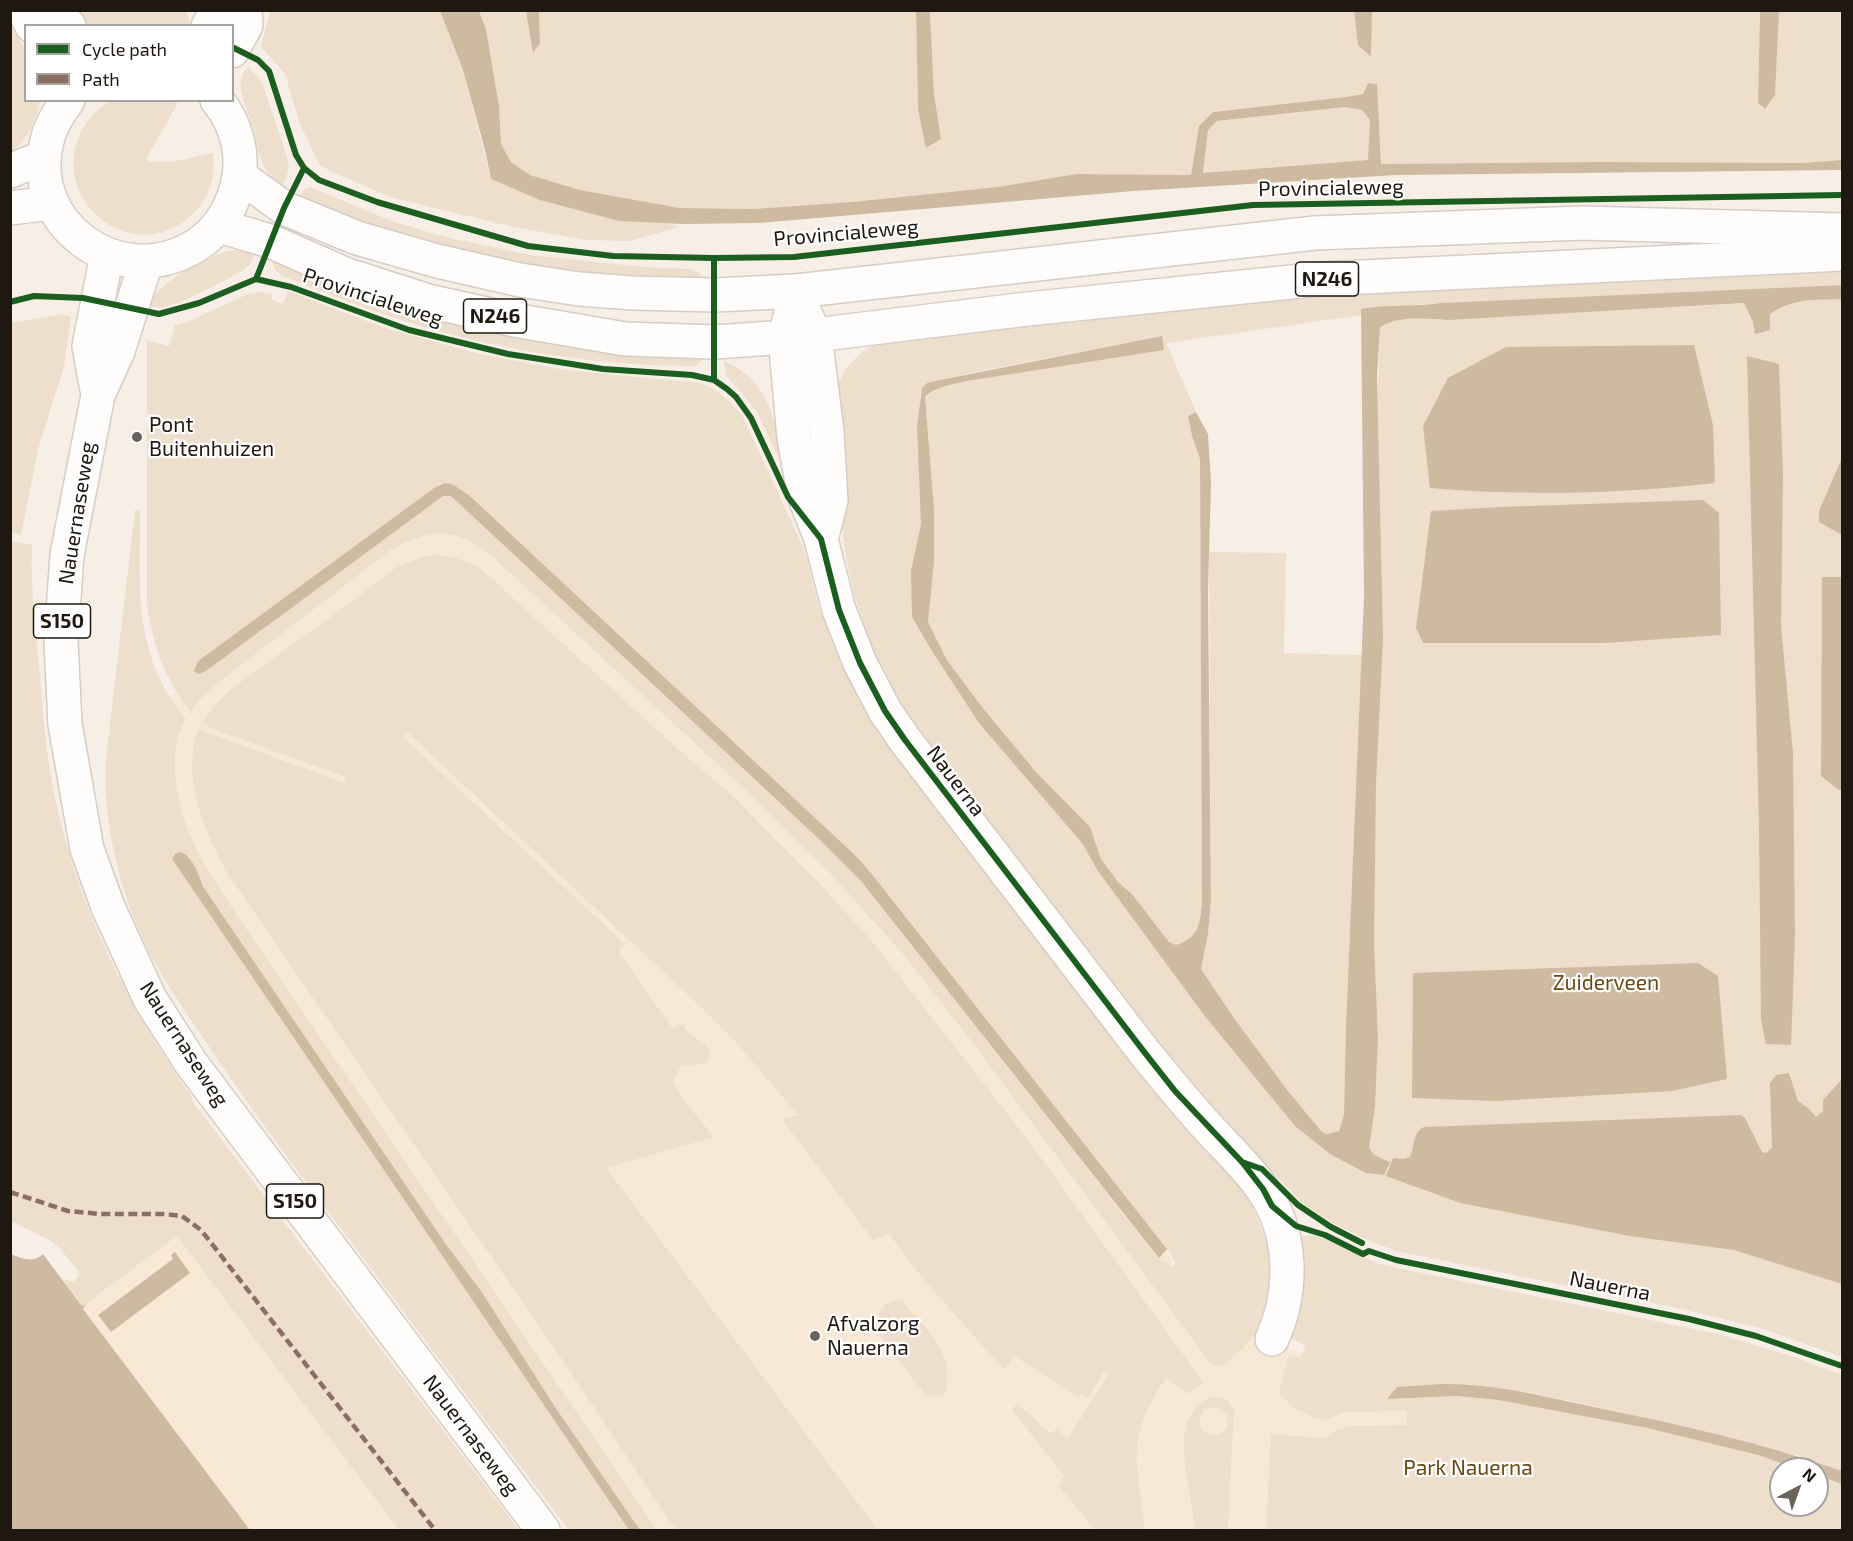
<!DOCTYPE html>
<html>
<head>
<meta charset="utf-8">
<style>
	body { margin:0 }
	#map { position:relative; width:1853px; height:1541px; overflow:hidden; background:#f7efe6; font-family:"Exo 2",sans-serif }
	canvas { display:block }
	.frame { position:absolute; inset:0; border:12px solid #1e1811; pointer-events:none }
	.legend { position:absolute; left:24px; top:24px; width:210px; height:78px; box-sizing:border-box; background:#fff; border:2px solid #a5a3a0; margin:0; padding:8px 10px; list-style:none; font-size:18px; color:#1e1811 }
	.legend li { display:flex; align-items:center; gap:12px; height:30px }
	.legend b { width:30px; border:2px solid #a5a3a0 }
	.north { position:absolute; left:1769px; top:1457px; width:60px; height:60px; box-sizing:border-box; background:#fff; border:2px solid #a5a3a0; border-radius:50%; rotate:41deg; font-size:16px; font-weight:700; line-height:24px; text-align:center; color:#1e1811 }
	.north::after { content:''; display:block; margin:auto; width:21px; height:27px; background:#6a635c; clip-path:polygon(50% 0,100% 100%,50% 72%,0 100%) }
</style>
</head>
<body>
<div id="map">
<canvas width="1853" height="1541"></canvas>
<div class="frame"></div>
<ul class="legend">
<li><b style="height:8px;background:#1b5e20"></b>Cycle path</li>
<li><b style="height:8px;background:#8d6e63"></b>Path</li>
</ul>
<div class="north">N</div>
</div>
<script>
const ctx = document.querySelector('canvas').getContext('2d');
ctx.lineJoin = 'round';
function fillPath(path, color) {
  ctx.fillStyle = color;
  ctx.fill(path, 'evenodd');
}
function strokePath(path, color, width, dash) {
  ctx.strokeStyle = color;
  ctx.lineWidth = width;
  ctx.lineCap = dash ? 'butt' : 'round';
  ctx.setLineDash(dash || []);
  ctx.stroke(path);
}
function write(font, color, halo, rows, align = 'center') {
  ctx.font = font + ' "Exo 2",sans-serif';
  ctx.lineWidth = 4.5;
  ctx.setLineDash([]);
  ctx.textBaseline = 'middle';
  ctx.strokeStyle = halo;
  ctx.fillStyle = color;
  for (const [text, x, y, turn = 0] of rows) {
    ctx.save();
    ctx.translate(x, y);
    ctx.rotate((+turn || 0) * Math.PI / 180);
    ctx.textAlign = isNaN(turn) ? turn : align;
    if (halo) ctx.strokeText(text, 0, 0);
    ctx.fillText(text, 0, 0);
    ctx.restore();
  }
}
const built = new Path2D(`
	M454 485 471 497 875 878 1167 1249 1175 1267 1257 1332 1407 1404V1425L1350 1426 1336 1430 1325 1438 1348 1530H629L173 860 162 713 171 696Z
	M177 1236 372 1493 399 1530H250L83 1308 89 1294 93 1299Z`);
const green = new Path2D(`
	M73 11H186L191 25H87Z
	M270 11H440L463 70 491 179 680 227 629 241 585 240 509 226 389 197 320 166 300 124 285 74 261 47Z
	M479 11H526L534 52 540 42 539 11H916L918 110 926 147 941 139 934 94 930 11H1354L1358 45 1370 56 1372 11H1760L1758 103 1764 109 1775 95 1779 11H1842V160L1802 163 1597 162 1381 164 1377 85 1363 94 1346 97 1213 112 1199 126 1191 175 1076 174 998 187 852 202 753 209 680 208 579 190 530 175 511 162 501 144 499 106 486 29Z
	M10 25 25 49 26 100 40 101C36 122 28 139 11 153Z
	M248 67 259 78 264 88 287 156 289 168 283 187H279C272 179 265 170 261 160 257 152 257 141 255 133 250 114 230 83 248 67Z
	M174 101 178 103 147 157 148 161 170 162 213 153C216 176 209 199 192 215 130 272 40 194 86 123 92 115 104 103 114 100 130 97 157 100 174 101Z
	M1345 107 1362 110 1370 120 1369 160 1203 174 1208 130 1217 121Z
	M310 187 392 221 442 236 531 255 644 267 689 269 699 272 703 278 600 276 509 264 383 231 300 199 304 189Z
	M247 250 253 253C253 258 252 262 248 266 239 275 182 303 168 306 162 308 156 308 150 306 151 286 210 255 228 251 234 250 241 250 247 250Z
	M273 257 703 354C703 361 700 364 693 366 594 366 492 349 398 319 358 306 321 291 282 276 274 270 272 267 273 257Z
	M1842 261V285L1441 303 1361 309V315L1166 343 1196 412 1188 416 1192 436 1200 459 1202 903C1200 923 1199 938 1176 945L1169 942 1132 894 1118 882 1101 859 1090 827 1036 772 982 707 947 660 928 622 934 562V509L925 397 935 389 1162 336 975 372 927 383C918 392 920 399 922 411L923 626 1023 772 1082 843 1094 862 1300 1123 1351 1161 1380 327C1399 316 1422 319 1444 320L1842 298V1357L1760 1328 1677 1308 1396 1251 1367 1240 1333 1223 1301 1202 1251 1151 1174 1065 916 731C885 680 860 626 848 568 841 529 839 489 837 450 836 427 830 400 841 378 850 360 863 351 879 341L1153 310 1324 297 1445 280Z
	M288 291 385 328 480 354 565 370 701 383C720 391 731 401 743 417L804 549 819 608 839 660 873 720 923 790 1001 890 1240 1185C1263 1222 1278 1260 1267 1304 1264 1314 1261 1326 1255 1334 1246 1347 1233 1357 1221 1367L1214 1365 1208 1360 970 1039 903 954 831 874 749 793 494 558C456 527 435 527 392 549L220 681 200 699 191 712C165 680 152 643 147 603V428H154L155 415 147 414V340L169 346 175 325 187 322 250 293 260 292 272 294 271 299 283 304ZM454 485 471 497 857 857 875 878 1168 1250 1175 1261 1174 1268 1157 1257 861 881 821 841 451 496H443L206 671 198 674 196 665 198 661 434 488Z
	M61 314 71 317 64 367 39 446 21 535 11 532V323Z
	M724 361C770 380 777 424 783 467L757 412 726 375Z
	M135 510H140C140 588 132 654 186 719 165 754 177 804 192 840 202 864 219 886 232 908L657 1530H640L555 1407 481 1291 445 1243 204 888 190 858 180 852 175 854 172 859 629 1530H569C496 1435 424 1339 352 1243 307 1184 262 1124 220 1063 201 1034 180 1005 162 975 125 913 105 840 105 767Z
	M11 541 32 545C30 586 36 627 39 667 43 711 46 755 55 798 78 907 128 1007 192 1097V1101L519 1530H399L177 1236 87 1303 85 1306 81 1305 64 1281 66 1279 73 1282 79 1276 78 1271 58 1246 51 1241 11 1221Z
	M1209 552 1286 553 1284 653 1362 655 1346 1026 1344 1115 1339 1131 1327 1134 1322 1132 1288 1091 1234 1018 1201 969 1208 934 1211 901Z
	M440 555 456 558 478 566 679 750 732 795 816 880 870 939 1028 1140 1203 1382 1189 1394 1166 1378C1142 1414 1133 1436 1138 1479 1140 1497 1144 1512 1144 1530H1095L1058 1485 1065 1477 1012 1410 1017 1403 1051 1434 1056 1429 1068 1439 1109 1373 1104 1371 1088 1398 1081 1393 1079 1397 1014 1356 1004 1370 920 1275 889 1234 873 1240 782 1119 798 1115 736 1042 684 991 407 732 403 737 625 944 618 951 673 1029 678 1025H683L685 1026 684 1028 702 1044 704 1043C710 1049 711 1055 707 1063L681 1066 673 1082 686 1103 714 1137 606 1168 878 1530H676L570 1371 225 870C204 826 181 779 198 729L344 783 346 777 213 729 202 722 218 702 235 686 351 602 398 566 426 556Z
	M1312 1235 1327 1240 1379 1264 1718 1334 1789 1355 1842 1375V1471L1789 1453 1688 1427 1533 1393 1469 1384 1397 1387 1388 1399 1457 1396 1498 1400 1647 1428 1758 1455 1798 1469H1781V1505H1817V1475L1842 1484V1530H1266L1271 1434 1325 1438 1336 1430 1350 1426 1407 1425V1411L1343 1412 1326 1420 1315 1418 1294 1408 1279 1393 1289 1354 1299 1358 1306 1346 1291 1338C1304 1305 1305 1275 1300 1240L1302 1237Z
	M901 1300C921 1323 949 1346 947 1378 947 1386 947 1390 942 1396L932 1397 924 1393 875 1330C877 1312 882 1302 901 1300Z
	M1213 1396 1227 1400 1234 1410 1228 1530H1194C1195 1491 1161 1417 1213 1396ZM1214 1407C1227 1410 1232 1421 1224 1432L1213 1436 1202 1431 1199 1422 1203 1411Z`);
const water = new Path2D(`
	M440 11H479L486 29 499 106 501 144 511 162 530 175 580 190 680 208 753 209 852 202 998 187 1076 174 1191 175 1199 126 1213 112 1346 97 1363 94 1368 83 1377 84 1381 164 1597 162 1802 163 1842 160V170L1396 175 1134 191 759 223 683 224 619 221 540 200 491 179 485 150 463 70ZM1345 107 1362 110 1370 120 1368 160 1203 173 1208 130 1217 121Z
	M526 11H539L540 43 533 53Z
	M916 11H930L934 94 941 139 926 148 918 110Z
	M1354 11H1372L1371 57 1358 45Z
	M1760 11H1779L1775 95 1765 109 1758 103Z
	M1842 285V299C1815 300 1793 298 1770 314V330L1755 334 1753 322 1744 303 1449 320C1426 319 1401 315 1380 327L1377 376 1383 638 1376 783 1374 944 1378 1038 1375 1106 1369 1148 1374 1155 1390 1162 1384 1175 1366 1173 1330 1154 1295 1126 1204 1015 1098 871 1082 843 979 723 932 651 912 617 911 571 921 524 917 427 922 388 927 383 940 380 1162 336 1164 350 967 381C952 385 935 386 925 397L934 509V562L928 622 947 660 982 707 1036 772 1090 827 1101 859 1118 882 1132 894 1169 942 1176 945C1199 938 1200 923 1202 903L1200 459 1192 436 1188 416 1196 412 1208 434 1211 483 1208 591 1211 901 1208 934 1201 969 1234 1018 1288 1091 1322 1132 1327 1134 1339 1131 1344 1115 1346 1026 1364 597 1361 309C1387 304 1414 307 1441 303Z
	M1694 345 1713 425 1715 483C1621 494 1525 496 1430 488L1423 426 1448 378 1506 347Z
	M1747 356 1779 364 1783 476 1781 626 1793 753 1795 935 1791 1045 1766 1044 1761 1020 1759 828Z
	M1842 458V535L1819 522V511Z
	M445 483 454 485 471 497 857 857 875 878 1167 1249 1159 1258 861 881 821 841 451 496H443L206 671 198 674 194 671 198 661 434 488Z
	M1703 500 1719 513 1721 635 1605 643H1423L1416 628 1431 511 1500 507Z
	M1822 577H1842V790H1839L1821 776Z
	M180 852C193 855 199 877 204 888L445 1243 481 1291 555 1407 640 1530H629L172 859 175 854Z
	M1698 963 1718 976 1727 1079 1672 1091 1495 1101 1412 1098 1413 973Z
	M1789 1073 1798 1101 1807 1107 1816 1117 1823 1111V1100L1842 1079V1284L1734 1250 1630 1236 1460 1203 1386 1176 1393 1158 1403 1159 1410 1157C1415 1145 1413 1132 1424 1127L1741 1115 1745 1118 1762 1152 1766 1153 1772 1148 1770 1083 1776 1075Z
	M175 1252 190 1273 111 1332 98 1315 173 1259 171 1255Z
	M10 1254C22 1258 32 1264 43 1254L81 1305 85 1306 83 1309 250 1530H11Z
	M1441 1384C1494 1383 1546 1397 1599 1408 1681 1425 1763 1443 1842 1471V1484L1817 1475V1469H1798L1758 1455 1647 1428 1498 1400 1457 1396 1387 1399 1397 1387Z`);
const minor = new Path2D(`
	M208 26 218 10
	M232 51 246 25 245 10
	M10 171 44 157
	M10 208 52 203
	M796 291 785 337 794 438 805 498 821 539 839 610 860 663 885 711 905 740 1145 1053C1167 1080 1189 1107 1213 1133 1230 1151 1247 1167 1261 1187 1293 1231 1294 1291 1272 1339
	M803 309 815 335 827 432 831 501 821 539`);
const major = new Path2D(`
	M24 10 32 26
	M51 10 69 26
	M68 100C59 112 50 126 47 141 26 224 117 289 190 249 216 235 230 213 237 186 245 156 237 124 217 100
	M240 176 284 208 357 238 437 261 520 280 579 289 633 293 715 295 796 291 1315 233 1583 223 1842 230
	M219 226 270 241 347 275 428 301 514 320 625 339 715 342 815 335 1027 309 1321 279 1842 254
	M146 262 118 351 98 395 67 555 61 641 65 724 87 849 108 907 150 999 191 1063 543 1530
	M98 395 89 346 107 255`);
const quiet = new Path2D(`
	M10 1192 68 1211 100 1214H163L182 1216 201 1230 435 1530`);
const cycleway = new Path2D(`
	M232 47 258 60 269 71 296 155 304 168 319 180 377 202 528 246 613 256 714 258V380
	M714 258 794 257 1253 205 1842 195
	M256 279 291 287 409 330 508 354 603 369 692 375 714 380 727 389 736 397 751 418 788 497 821 539 839 610 860 663 885 711 905 740 1145 1053 1175 1091 1242 1162 1263 1189 1272 1206 1296 1226 1325 1235 1363 1254 1369 1251 1396 1260 1689 1319 1756 1336 1842 1366
	M256 279 284 208 304 168
	M10 302 34 296 83 298 159 314 199 303 256 279
	M1242 1162 1262 1169 1298 1205 1331 1227 1362 1243`);
const markers = [
	[137,437,6,"#6a635c"],
	[815,1336,6,"#6a635c"]
];
const shields = [
	[1327,279,63],
	[495,316,63],
	[62,621,57],
	[295,1201,57]
];
const shieldNames = [
	["N246",1327,279],
	["N246",495,316],
	["S150",62,621],
	["S150",295,1201]
];
const streetNames = [
	["Provincialeweg",1331,188,-1],
	["Provincialeweg",846,233,-5],
	["Provincialeweg",373,297,18],
	["Nauernaseweg",77,513,-81],
	["Nauerna",956,781,53],
	["Nauernaseweg",184,1044,57],
	["Nauerna",1610,1286,11],
	["Nauernaseweg",471,1435,53]
];
const poiNames = [
	["Pont",149,425],
	["Buitenhuizen",149,449],
	["Afvalzorg",827,1324],
	["Nauerna",827,1348]
];
const parkNames = [
	["Zuiderveen",1606,983],
	["Park Nauerna",1468,1468]
];
fillPath(built, '#f8e9d6');
fillPath(green, '#eedfcc');
fillPath(water, '#cdbaa0');
strokePath(minor, '#d4cdc6', 36);
strokePath(major, '#d4cdc6', 36);
strokePath(minor, '#fefdfb', 33);
strokePath(major, '#fefdfb', 33);
strokePath(quiet, '#8d6e63', 4.5, [9, 4.5]);
strokePath(cycleway, '#1b5e20', 6);
for (const [x, y, r, color] of markers) {
  const dot = new Path2D();
  dot.arc(x, y, r, 0, 2 * Math.PI);
  ctx.fillStyle = color;
  ctx.fill(dot);
  strokePath(dot, '#fff', 2);
}
for (const [x, y, w] of shields) {
  const box = new Path2D();
  box.roundRect(x - w / 2, y - 17, w, 34, 4.5);
  ctx.fillStyle = '#fff';
  ctx.fill(box);
  strokePath(box, '#1e1811', 1.5);
}
write('bold 20px', '#1e1811', null, shieldNames);
write('21px', '#1e1811', '#fff', streetNames);
write('21px', '#1e1811', '#fff', poiNames, 'left');
write('21px', '#6b4910', '#fff', parkNames);
</script>
</body>
</html>
